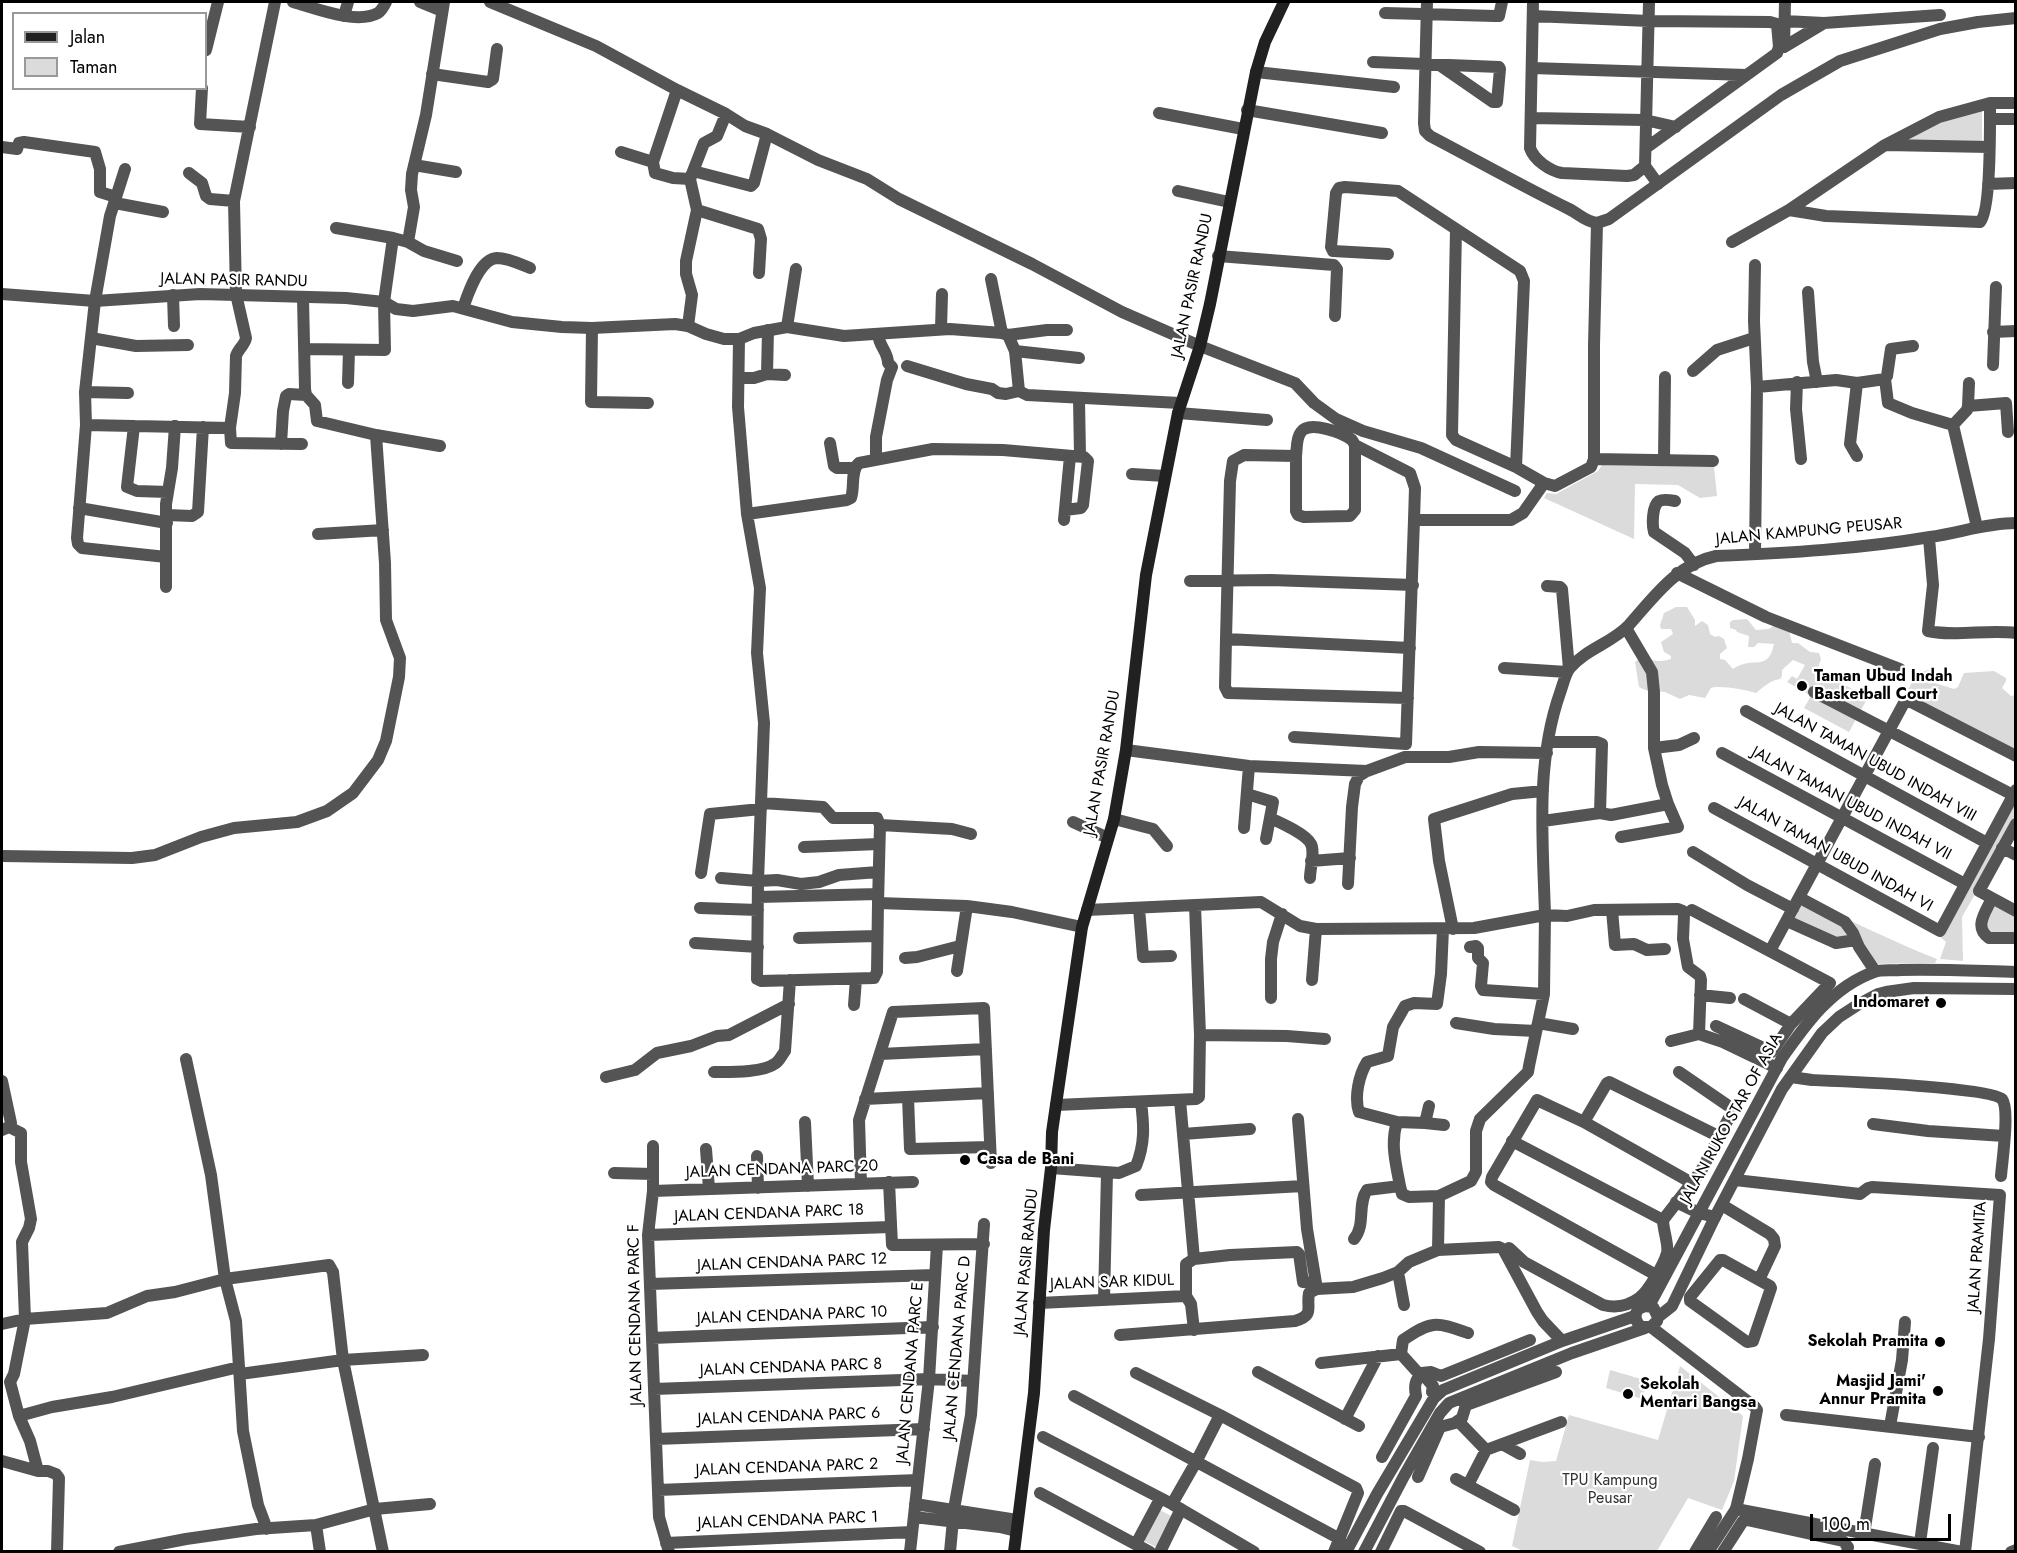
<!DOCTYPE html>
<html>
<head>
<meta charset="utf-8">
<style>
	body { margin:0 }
	#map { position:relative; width:2017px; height:1553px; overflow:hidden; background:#fff; font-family:Jost,sans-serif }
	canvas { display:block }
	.frame { position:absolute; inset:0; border:3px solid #000; pointer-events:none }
	.legend { position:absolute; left:12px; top:12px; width:195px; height:78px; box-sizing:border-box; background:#fff; border:2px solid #999; margin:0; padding:8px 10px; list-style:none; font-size:18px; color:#000 }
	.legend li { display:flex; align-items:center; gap:12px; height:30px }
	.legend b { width:30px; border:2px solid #999 }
	.scale { position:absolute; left:1810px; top:1514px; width:141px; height:27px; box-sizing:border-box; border:3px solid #000; border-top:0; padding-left:8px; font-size:18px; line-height:21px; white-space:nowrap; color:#000; -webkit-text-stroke:4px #fff; paint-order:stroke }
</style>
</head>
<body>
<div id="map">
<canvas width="2017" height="1553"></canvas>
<div class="frame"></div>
<ul class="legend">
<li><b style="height:8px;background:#212121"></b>Jalan</li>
<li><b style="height:16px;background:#dbdbdb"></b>Taman</li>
</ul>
<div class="scale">100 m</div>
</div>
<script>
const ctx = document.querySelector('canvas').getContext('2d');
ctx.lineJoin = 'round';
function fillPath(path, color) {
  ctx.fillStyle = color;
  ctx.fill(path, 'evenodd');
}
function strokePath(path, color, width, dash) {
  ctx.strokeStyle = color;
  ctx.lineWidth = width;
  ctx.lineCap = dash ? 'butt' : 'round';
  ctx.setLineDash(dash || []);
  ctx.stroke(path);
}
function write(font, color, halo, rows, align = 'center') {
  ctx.font = font + ' Jost,sans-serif';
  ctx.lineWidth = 4.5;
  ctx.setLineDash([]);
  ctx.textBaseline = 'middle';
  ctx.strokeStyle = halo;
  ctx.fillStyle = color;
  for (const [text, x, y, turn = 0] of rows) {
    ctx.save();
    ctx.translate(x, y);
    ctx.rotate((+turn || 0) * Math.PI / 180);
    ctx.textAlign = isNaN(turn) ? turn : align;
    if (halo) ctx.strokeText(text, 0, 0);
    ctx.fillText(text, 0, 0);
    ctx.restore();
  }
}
const green = new Path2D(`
	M1982 110V142L1902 141 1922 128Z
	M1602 465 1714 467 1717 496 1700 498 1678 485 1635 484 1634 539 1544 498 1547 493 1556 494 1598 471Z
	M1676 607H1687L1695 620V626L1702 621 1708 625 1710 634 1715 637 1719 636 1724 639 1727 648 1720 654V659L1725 660 1733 669C1753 655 1768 673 1774 644L1758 643 1754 647H1748L1749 636 1737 632 1736 630 1730 628V622L1733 620 1747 619 1756 630 1769 629 1775 625 1789 630 1792 643H1798L1810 652 1819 653 1821 659 1817 671 1868 697 1849 732 1804 708 1811 696 1787 682 1792 676 1797 679 1805 665 1793 660 1782 670V676L1780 679C1771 680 1763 687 1756 693 1746 690 1720 685 1711 688L1705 698 1689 695 1680 699 1665 692 1645 690 1639 687 1635 662C1645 654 1650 661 1660 661 1664 661 1667 660 1671 659V656L1664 652 1661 642 1673 634 1671 629H1661L1660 625 1664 613Z
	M1928 670 1934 672 1935 683 1954 689 1958 687 1964 673 1994 671 2006 678V681L2002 688 2011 696 2015 695V749L1908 695 1907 692 1916 674Z
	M2015 790V824L1962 917 1963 961 1940 959 1946 942 1939 936Z
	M1800 898C1846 917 1890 941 1937 959L1935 963 1870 964 1849 943 1787 921Z
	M1992 898 2015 911V938L1992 939 1982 920Z
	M1680 1366 1743 1416 1734 1481 1722 1510 1688 1498 1657 1551 1526 1552 1512 1546 1530 1460 1542 1462 1556 1461 1569 1415 1658 1440Z
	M1610 1370 1648 1381 1642 1399 1606 1388Z
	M1160 1510 1173 1517 1156 1547 1142 1540Z`);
const minor = new Path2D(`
	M293 2C315 8 356 25 378 13 382 10 384 6 386 2
	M420 2 442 11
	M490 2 596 46 677 90 726 114 745 126 767 134 818 160 867 179 899 199 1032 264 1122 312 1200 346 1295 383 1314 403 1336 419 1363 431 1421 448 1515 491
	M1427 2 1424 123 1425 131 1430 136C1476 160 1522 186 1569 209 1579 214 1586 222 1597 223L1594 345V459L1591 467 1555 486 1544 483 1516 467 1456 440 1452 435 1456 229
	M1533 2 1530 148C1534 160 1550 171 1562 173L1627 176 1634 175 1645 166
	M1649 2 1645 166 1658 184
	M1785 2 1784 47 1824 23
	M1385 13 1495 16H1499L1502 2
	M344 16 348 2
	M1533 16 1649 21 1770 22 1777 24 1779 47 1777 53 1646 148
	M1784 21 1824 23 1940 15
	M206 50 218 2
	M1373 62 1499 67 1500 69 1497 102H1493L1441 66
	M1532 68 1746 75
	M1256 72 1394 87
	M432 74 488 82 493 79 497 49
	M202 88 200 124 250 127
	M1247 110 1382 133
	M1159 113 1243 129
	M1531 118 1645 120 1676 127
	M1990 119H2016
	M1886 145 1989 147
	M2 147 17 149 19 143 24 142 95 152 100 169V192L116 197
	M621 152 653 162 655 173 673 178 690 179 704 143 717 136 726 114
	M653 162 677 90
	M414 165 456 172
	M125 169 110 216 95 301 85 392 86 425 77 538 78 544 82 548 166 557V504L172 468 175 426
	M693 171 751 186 754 183 767 134
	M189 173 202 183 206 196 210 199 234 201
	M1988 184 2016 183
	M1178 191 1229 202
	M115 203 163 212
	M697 210 758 229 761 239 759 273
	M1789 210 1826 216 1980 222C1991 212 1990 123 1990 103
	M336 228 393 238
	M408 242 424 251 457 261
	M1732 242 1789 210 1885 145 1939 117 1990 103H2016
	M1388 254 1333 251 1331 247 1336 193 1339 188 1345 187 1398 191 1520 271 1524 281 1516 467
	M1218 256 1334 265 1337 269 1335 316
	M991 279 1002 333
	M1808 292 1813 362 1817 382
	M173 295 174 326
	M303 298 305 389 306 395 315 405 317 421 376 435 440 446
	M463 308C468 294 479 259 497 258 508 258 520 264 530 268
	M688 326 692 295 686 274V261L697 210 690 179
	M787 327 796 269
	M592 328 591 402 648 403
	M941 329 942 294
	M1993 332 2016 331
	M1008 335 1047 330H1067
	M91 338 136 346 188 345
	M739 339 738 407 747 514 760 588 757 653 764 723 758 881 757 979 761 981 874 978 877 972 878 903
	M304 349 385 350 384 302 393 238 408 242 414 207 411 190 412 174 426 115 444 2
	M1015 351 1079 358
	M1993 365 1996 287
	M907 366 966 384 992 389 998 393 1006 394 1019 391
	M1693 371 1717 350 1754 338
	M767 374 768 330
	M739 378H754L767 374 785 375
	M1885 379 1888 403 1912 413 1953 425
	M1797 382 1796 409 1801 459
	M348 383 349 350
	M1757 387 1836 380 1857 383 1885 379 1887 376 1891 349 1913 346
	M85 392 128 393
	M1079 399 1080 456
	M1968 406 1969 383
	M1178 413 1267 420
	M86 425 230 428 235 393 236 356C238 349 245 345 246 338L236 294 234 201 275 2
	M134 426 127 487 137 491 168 492
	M230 428 231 443 302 444
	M830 443 834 466 837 468H855
	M281 444 283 411 286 396 289 394 306 395
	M1355 445 1410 473 1415 488 1414 520
	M1296 456C1297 449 1296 438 1301 432 1309 420 1343 433 1352 440L1355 445V510L1350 516 1304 517 1298 515 1296 511V456L1244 455 1233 461 1230 481 1226 639 1410 648
	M1857 456 1850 444 1857 383
	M1594 459 1713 461
	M876 460V437L887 380 892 367 888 363C888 351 879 347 878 334
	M1664 460 1665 377
	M1132 474 1165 476
	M1675 501C1670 500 1663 499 1659 501 1652 506 1652 525 1654 532L1685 553 1694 565
	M79 508 167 523
	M747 514 847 500 851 498C855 487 850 471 859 463L933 449 1003 450 1084 457 1088 461 1083 505 1081 508 1065 510
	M167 515 192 516 198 512 203 427
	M1064 520 1070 456
	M1977 527 1953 425 1967 410 1968 406 2006 403 2008 432
	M318 534 383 530
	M1929 538 1933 585 1928 631C1957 637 1987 629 2016 633
	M1755 554 1757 387 1754 321 1755 265
	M1677 573 1766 617 1900 669
	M1190 581 1271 580 1413 585
	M1547 586 1560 587 1562 589 1569 669
	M166 587V557
	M1626 628 1652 672 1654 692V748L1662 785 1668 804
	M1226 639 1225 687 1228 693 1408 698
	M1504 668 1567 672
	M1814 692 2013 795
	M1746 711 1987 843
	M1294 737 1406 744 1414 520H1511L1523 513 1544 483
	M1549 742H1597L1602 744 1600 813
	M1654 748 1679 745 1694 738
	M1126 750 1249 766 1367 771
	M1722 753 1965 884
	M1247 794 1273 802 1266 839
	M762 803 823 807 833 818H877L880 825 878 903 967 906 1012 912 1082 927
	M1714 808 1940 931 2016 790
	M1270 818C1281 823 1306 834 1311 844 1315 852 1310 869 1310 878
	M1114 819 1153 829 1167 846
	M1543 821 1600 813 1611 815 1668 804 1678 827 1621 837
	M1073 822 1108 838
	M2016 824 1979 891 2016 911
	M880 825 952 829 971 834
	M1244 828 1249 766
	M804 847 879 844
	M2002 848 2016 855
	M1693 852 1747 885 1793 909
	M2 856 132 858 155 855 201 837 234 828 297 822 327 811 353 793 378 760 386 741 399 677 400 658 386 620 385 563 376 435
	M1311 861 1350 858
	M701 873 710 814 761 809
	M721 878 758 881 777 880 801 884 819 882 839 875 878 872
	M1348 884 1352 807 1355 784 1359 776 1367 771 1405 757H1449L1479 752 1547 753
	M758 897 878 894
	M1800 898 1845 922 1853 933 1859 947 1875 971
	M1992 898C1986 912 1973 927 1989 938H2016
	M700 908 758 910
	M1139 908 1143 957 1171 956
	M1087 910 1261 902 1300 926 1316 929 1474 928 1545 915C1543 842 1535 764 1560 693 1563 685 1565 674 1570 668 1586 649 1612 643 1629 625 1654 597 1677 564 1716 556 1787 553 1860 549 1930 537 1959 533 1986 523 2016 523
	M1612 910 1615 945 1634 944 1647 950 1665 949
	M1692 910 1830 983 1791 1024 1772 1052 1716 1026
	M1787 921 1836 943 1856 940
	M1453 929 1439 861 1434 819 1512 794 1543 791
	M799 938 877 936
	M695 943 758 947
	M1470 947 1476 946 1478 948V958L1483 963 1481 986 1483 990 1544 994
	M1770 951 1905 701H1909L2016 756
	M905 958 917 957 960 946
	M957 971 967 906
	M1312 980 1316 929
	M1700 995 1730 998
	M1271 998V959L1273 942 1282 914
	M1744 999 1791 1024
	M854 1005 856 979
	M1456 1023 1494 1029 1536 1031
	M1538 1023 1573 1029
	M1200 1035 1287 1036 1325 1039
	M1671 1041 1699 1034 1723 1042 1777 1068
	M880 1054 986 1049
	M186 1059 211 1175 225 1279 236 1321 239 1367
	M714 1072C730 1072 763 1073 776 1063 780 1060 782 1055 785 1051L790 980
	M606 1077 635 1070 657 1053 691 1046 717 1036 729 1035 789 1004
	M1791 1077 1812 1080C1836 1081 1993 1087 2002 1099 2010 1109 2002 1162 2001 1176
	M908 1097 910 1149 990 1147
	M865 1099 988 1093
	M1180 1100 1183 1134
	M1056 1105 1196 1099 1199 1097 1200 1035 1195 905
	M1298 1119 1307 1229 1317 1289
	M805 1122 808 1186
	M1397 1122 1425 1123 1429 1106
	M1584 1122 1607 1083 1609 1082 1720 1137
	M1425 1123 1444 1125
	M1873 1124 1928 1131 2004 1136
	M9 1127 21 1133V1162L31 1219 29 1228 22 1242 25 1319 14 1374 10 1382 19 1416
	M2 1130 9 1127 11 1123 2 1081
	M1512 1141 1663 1220
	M653 1146V1191L648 1235 659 1517 669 1552
	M706 1149 709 1189
	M757 1156 758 1188
	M1051 1168 1119 1173 1136 1166C1145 1144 1144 1126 1141 1102
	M614 1173 653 1174
	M1735 1180 1860 1194 1868 1188 1872 1187 2000 1195 1989 1339 1965 1552
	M889 1182 892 1245 984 1244
	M861 1184 859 1120 893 1012 984 1008 991 1163
	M1400 1186C1396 1164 1390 1144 1397 1122L1359 1112C1354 1097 1359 1075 1367 1062L1388 1056 1393 1027 1405 1006 1414 1003 1437 1004 1441 974 1443 929
	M653 1191 913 1182
	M1141 1195 1303 1186
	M1676 1202 1699 1213 1715 1217
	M1722 1205 1770 1234 1774 1239 1775 1246 1759 1280
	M648 1235 891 1227
	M1354 1239C1366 1225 1357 1204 1367 1190L1400 1186 1402 1194 1409 1197 1439 1196
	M1509 1248 1524 1262 1603 1305C1615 1308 1628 1306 1639 1298 1648 1292 1664 1264 1667 1253 1669 1245 1663 1230 1663 1220L1701 1171 1732 1112 1730 1107 1679 1072
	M1194 1259 1230 1255 1297 1252 1299 1254 1303 1282 1316 1283
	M1720 1260H1723L1770 1286 1771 1288 1753 1341 1747 1342 1690 1301V1297Z
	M1398 1272 1404 1305
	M1656 1275 1494 1185 1491 1182 1492 1177 1537 1100 1584 1122 1692 1183
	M650 1284 935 1275
	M1186 1296V1264L1194 1259 1183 1134 1250 1129
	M1104 1299 1107 1173
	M1039 1303 1186 1296 1191 1304 1194 1330
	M2 1324 25 1319 107 1313 147 1296 175 1292 225 1279 329 1265 333 1272 343 1360 383 1552
	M1120 1335 1295 1321C1315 1315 1306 1308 1309 1293L1317 1289 1353 1287 1383 1278 1398 1272 1409 1262 1438 1250
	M652 1338 933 1327
	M1562 1341 1543 1321 1537 1312 1503 1249 1499 1247 1438 1250 1439 1196 1471 1181 1476 1172V1131L1480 1119 1528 1072 1529 1066 1544 994 1545 915 1567 916 1594 910 1678 909 1683 911 1684 915 1683 939 1688 967 1700 976 1701 980 1699 1034
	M1401 1354 1403 1340C1432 1320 1436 1322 1468 1333
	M1401 1354 1420 1375
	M1321 1363 1401 1354
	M1258 1372 1359 1426
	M1136 1373 1220 1415 1356 1488 1358 1493 1334 1552
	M1422 1373 1433 1386 1432 1392
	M240 1374 343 1360 423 1355
	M654 1389 929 1379 973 1381
	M1074 1396 1340 1539
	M1786 1415 1979 1437
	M1345 1419 1378 1356
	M1458 1421 1486 1450
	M1890 1426 1902 1360 1905 1322
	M1043 1437 1172 1504 1254 1552
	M656 1439 924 1429
	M1502 1444 1520 1454
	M1382 1457 1416 1396C1414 1386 1415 1380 1422 1373L1431 1372 1441 1376 1530 1340
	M2 1461 38 1471H48L56 1474 59 1478 57 1552
	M38 1471 30 1441 19 1416 52 1407 112 1397 239 1367 243 1431 258 1505 267 1529
	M1418 1477 1440 1427 1455 1423 1462 1418 1466 1405 1556 1372
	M1456 1479 1514 1510
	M1468 1485 1486 1450 1561 1422
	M658 1490 918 1480
	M1040 1493 1150 1552
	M915 1504 1017 1520
	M1172 1504 1196 1462 1220 1415
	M914 1517 1000 1527 1016 1531
	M316 1525 320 1552
	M1864 1534 1875 1464
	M666 1543 912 1532
	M1920 1543 1933 1448
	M1136 1544 1160 1499
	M119 1552 186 1539 256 1529 316 1525 375 1509 430 1504
	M910 1552 929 1379 937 1245
	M950 1552 954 1509 971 1415 984 1224
	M1160 1552 1181 1509
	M1346 1552 1377 1494 1434 1398 1443 1390 1562 1341 1635 1316
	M1364 1552 1404 1476 1440 1413 1449 1403 1572 1353 1645 1328
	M1381 1552 1401 1511H1404L1480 1552
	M1695 1552 1716 1517
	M1708 1552 1736 1509
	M1723 1552 1743 1521 1747 1520 1843 1541 1848 1547 1847 1552`);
const tertiary = new Path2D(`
	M1597 223 1609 219 1781 95 1840 61 1940 29 1978 22 2016 18
	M2 294 95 301 200 294 346 298 384 302 396 309 413 311 453 306 512 322 562 327 592 328 675 324 688 326 706 334 724 339H739L754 333 787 327 844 336 950 329 1002 333 1008 335 1015 351 1019 391 1027 395 1180 403
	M1649 1306 1782 1058C1806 1024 1832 987 1874 972 1882 969 1893 971 1901 970 1939 969 1977 971 2016 972
	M1658 1317 1653 1307 1645 1306 1638 1309C1634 1316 1635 1321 1641 1327H1651L1657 1321 1658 1317 1672 1306 1715 1217 1782 1089 1822 1033 1839 1017 1859 1004 1878 994 1886 992 1914 988 2016 989
	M1651 1327 1755 1407 1757 1410 1748 1459 1736 1509 1962 1552
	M2011 1552 2016 1550`);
const secondary = new Path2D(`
	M1014 1552 1034 1393 1044 1230 1051 1168 1052 1132 1082 927 1114 819 1126 750 1146 575 1178 413 1200 346 1210 304 1256 72 1265 42 1284 2`);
const markers = [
	[1802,686,6,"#000"],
	[1941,1003,6,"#000"],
	[965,1160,6,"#000"],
	[1940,1342,6,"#000"],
	[1938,1391,6,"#000"],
	[1628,1394,6,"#000"]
];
const streetNames = [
	["JALAN PASIR RANDU",234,281,1],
	["JALAN PASIR RANDU",1193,286,-78],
	["JALAN KAMPUNG PEUSAR",1809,532,-5],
	["JALAN PASIR RANDU",1103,763,-80],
	["JALAN TAMAN UBUD INDAH VIII",1875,763,29],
	["JALAN TAMAN UBUD INDAH VII",1851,804,28],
	["JALAN TAMAN UBUD INDAH VI",1835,855,29],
	["JALAN RUKO STAR OF ASIA",1732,1119,-61],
	["JALAN CENDANA PARC 20",782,1170,-2],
	["JALAN CENDANA PARC 18",769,1214,-2],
	["JALAN PRAMITA",1978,1257,-86],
	["JALAN PASIR RANDU",1027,1262,-85],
	["JALAN CENDANA PARC 12",792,1263,-2],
	["JALAN SAR KIDUL",1112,1283,-2],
	["JALAN CENDANA PARC F",636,1315,-91],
	["JALAN CENDANA PARC 10",792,1316,-2],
	["JALAN CENDANA PARC D",958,1348,-85],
	["JALAN CENDANA PARC 8",791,1368,-2],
	["JALAN CENDANA PARC E",911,1373,-85],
	["JALAN CENDANA PARC 6",789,1417,-2],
	["JALAN CENDANA PARC 2",787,1468,-2],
	["JALAN CENDANA PARC 1",788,1521,-2]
];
const poiNames = [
	["Taman Ubud Indah",1814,677],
	["Basketball Court",1814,695],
	["Indomaret",1929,1003,"right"],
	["Casa de Bani",977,1160],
	["Sekolah Pramita",1928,1342,"right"],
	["Masjid Jami'",1926,1382,"right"],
	["Annur Pramita",1926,1400,"right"],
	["Sekolah",1640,1385],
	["Mentari Bangsa",1640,1403]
];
const parkNames = [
	["TPU Kampung",1610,1481],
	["Peusar",1610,1499]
];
fillPath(green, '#dbdbdb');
strokePath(minor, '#545454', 12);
strokePath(tertiary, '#545454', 12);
strokePath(secondary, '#212121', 12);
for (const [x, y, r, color] of markers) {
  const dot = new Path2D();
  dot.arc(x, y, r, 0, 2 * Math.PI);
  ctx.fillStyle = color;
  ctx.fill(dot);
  strokePath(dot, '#fff', 2);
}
write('16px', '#000', '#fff', streetNames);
write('bold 16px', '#000', '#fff', poiNames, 'left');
write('16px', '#323232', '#fff', parkNames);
</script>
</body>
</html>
